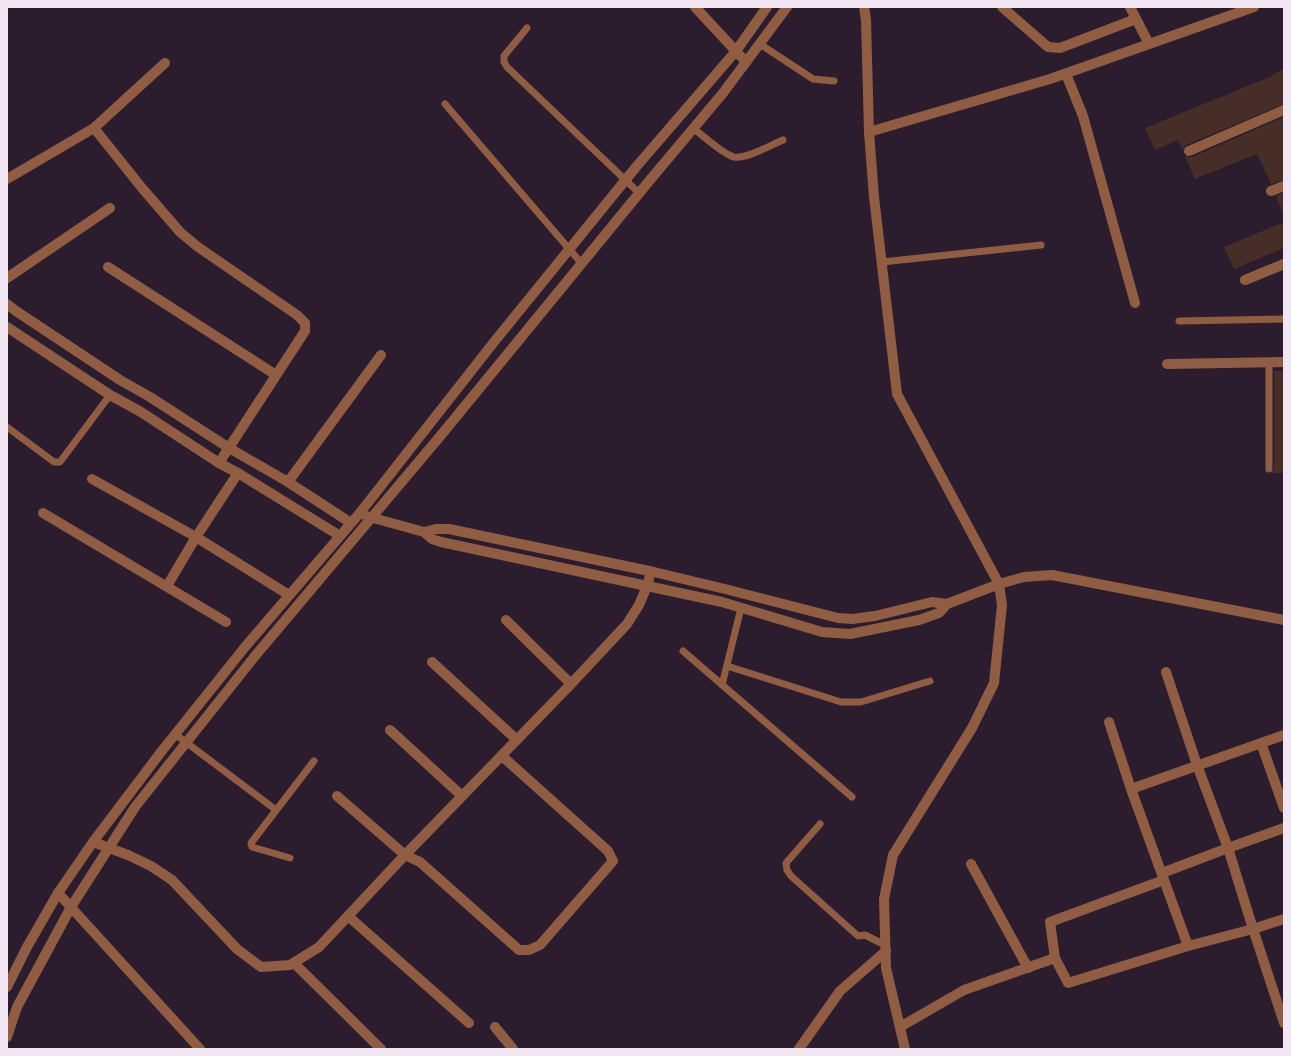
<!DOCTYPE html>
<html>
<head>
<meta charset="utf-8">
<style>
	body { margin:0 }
	#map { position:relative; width:1291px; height:1056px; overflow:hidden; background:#2c1d2e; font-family:Mulish,sans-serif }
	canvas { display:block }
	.frame { position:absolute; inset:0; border:8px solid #f1e6f1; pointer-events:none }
</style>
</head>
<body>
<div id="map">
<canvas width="1291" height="1056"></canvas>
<div class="frame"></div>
</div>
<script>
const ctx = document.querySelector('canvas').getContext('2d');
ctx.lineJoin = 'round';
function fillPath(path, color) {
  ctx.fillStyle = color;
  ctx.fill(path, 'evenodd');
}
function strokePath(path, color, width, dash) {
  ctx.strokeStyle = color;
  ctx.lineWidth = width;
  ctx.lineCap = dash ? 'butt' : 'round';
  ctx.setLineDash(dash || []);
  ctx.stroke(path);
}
const building = new Path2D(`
	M1284 69V104L1186 145 1184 147 1183 151 1178 140 1155 150 1145 128 1272 76 1271 75Z
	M1284 117V180L1271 184 1257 154 1195 179 1185 156 1188 157H1192Z
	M1284 193V216L1276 196Z
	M1284 222V248L1234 269 1224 247Z
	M1274 371H1284V473H1272L1274 469Z`);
const service = new Path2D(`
	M527 28 504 56V62L507 67 639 193
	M760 44 813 79 834 81
	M445 104 582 264
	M693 128C702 135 724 155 734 157 747 159 771 145 783 140
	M882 262 1041 245
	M1179 321 1284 319
	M1269 363V469
	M7 427 54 462H60L110 395
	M683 651 852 797
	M727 666 841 702H861L930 681
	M722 685 741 608
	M175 734 276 810
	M820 824 786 863 787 870 791 876 858 936 865 935 885 945
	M290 858 252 847 251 843 314 761`);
const minor = new Path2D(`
	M695 7 746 62
	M1002 7 1048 47 1060 48 1136 19
	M1130 7 1149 44
	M1066 74 1083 116 1135 303
	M94 128 142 188 180 232 198 247 297 315 305 323V331L219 463
	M869 132 1050 79 1254 7
	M1189 151 1284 110
	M7 179 94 128 165 63
	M1271 191 1284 186
	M108 267 276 375
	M7 278 110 208
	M1245 280 1284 264
	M1167 364 1284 362
	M92 479 196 537 289 595
	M288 482 381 355
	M43 513 226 622
	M167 586 196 537 238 473
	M506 620 571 684
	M432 662 517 740
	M1109 722 1131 789
	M390 730 462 796
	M1261 743 1284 808
	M337 796 405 855 420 862 519 950H529L540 945 613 861 608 851 502 756
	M93 842 128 855 151 866 172 880 237 949 261 967 290 965 319 947 405 855 571 684 627 624 639 605 647 586 651 572
	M971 864 1028 968
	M1162 873 1228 848 1197 765 1166 672
	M1164 880 1188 946
	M58 893 200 1049
	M348 916 469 1023
	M1284 919 1253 929 1284 1023
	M1055 958 1068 983 1188 946 1253 929 1228 848 1284 828
	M294 963 381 1049
	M495 1027 513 1049
	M900 1027 964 990 1055 958 1050 922 1164 880 1131 789 1284 735
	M799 1049 840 991 886 951`);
const tertiary = new Path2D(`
	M864 7 866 20 869 132 874 197 897 394 999 584 1002 605 994 683 972 728 893 855 884 899 886 968 905 1049
	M7 304 16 311 120 380 150 397 229 448 288 482 351 523
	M7 327 110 395 141 412 219 463 238 473 340 536
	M366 516 424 532 432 539 441 542 722 602 822 632 850 634 919 620 939 613 947 604 999 584 1024 577 1052 575 1284 620
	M424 532 436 529H449L654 572 725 589 838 618 852 619 875 616 932 602 947 604
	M7 987 27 947 58 893 93 842 161 752 245 647 359 514 494 342 636 167 736 51 767 7
	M7 1037 17 1007 71 907 135 807 255 656 442 434 650 180 723 93 787 7`);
fillPath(building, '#462d27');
strokePath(service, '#905d42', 7);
strokePath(minor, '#905d42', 10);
strokePath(tertiary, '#905d42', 10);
</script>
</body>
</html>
